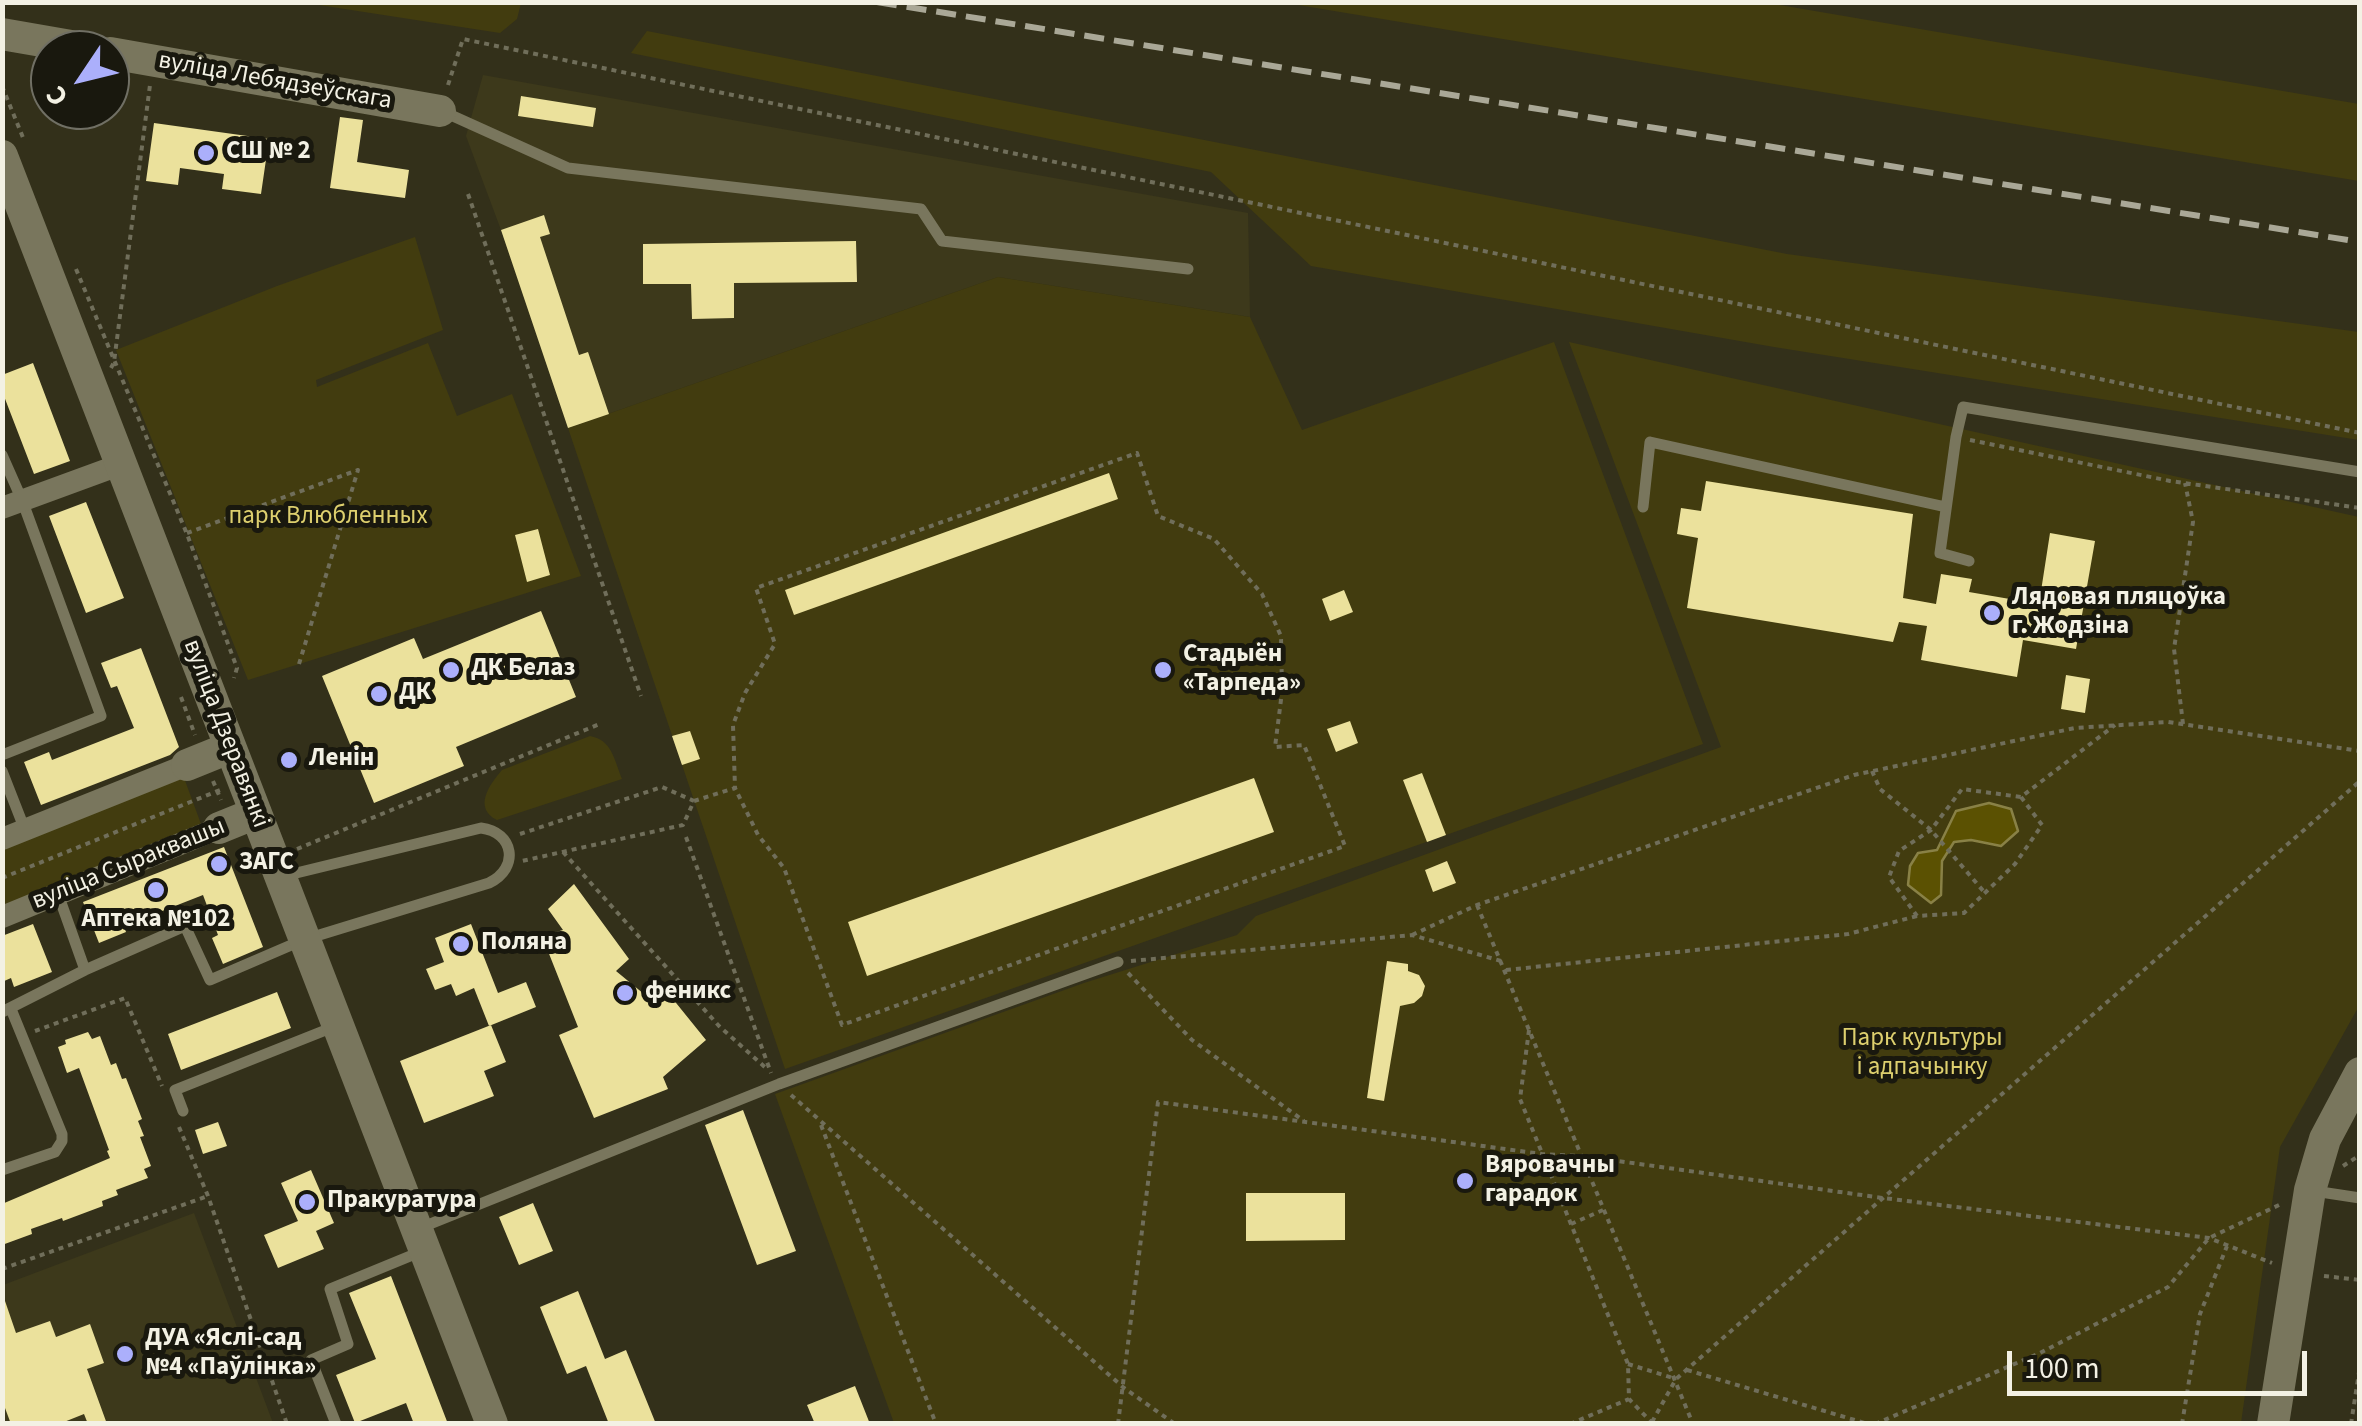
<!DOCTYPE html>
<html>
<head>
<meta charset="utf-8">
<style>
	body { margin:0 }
	#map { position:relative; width:2362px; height:1426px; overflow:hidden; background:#33301a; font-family:"Source Sans 3",sans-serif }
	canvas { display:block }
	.frame { position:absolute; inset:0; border:5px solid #f3f1e4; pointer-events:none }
	.north { position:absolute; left:30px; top:30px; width:100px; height:100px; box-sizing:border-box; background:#19180e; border:2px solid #706f64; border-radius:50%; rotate:235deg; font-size:28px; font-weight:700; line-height:40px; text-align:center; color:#f3f1e4 }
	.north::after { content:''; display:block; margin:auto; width:35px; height:45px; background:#abaffb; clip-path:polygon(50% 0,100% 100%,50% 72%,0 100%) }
	.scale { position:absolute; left:2007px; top:1351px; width:300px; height:45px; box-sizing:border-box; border:5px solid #f3f1e4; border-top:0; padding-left:12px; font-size:30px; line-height:35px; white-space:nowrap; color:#f3f1e4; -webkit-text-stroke:8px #19180e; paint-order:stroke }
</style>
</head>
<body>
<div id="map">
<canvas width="2362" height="1426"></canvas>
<div class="frame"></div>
<div class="north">С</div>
<div class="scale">100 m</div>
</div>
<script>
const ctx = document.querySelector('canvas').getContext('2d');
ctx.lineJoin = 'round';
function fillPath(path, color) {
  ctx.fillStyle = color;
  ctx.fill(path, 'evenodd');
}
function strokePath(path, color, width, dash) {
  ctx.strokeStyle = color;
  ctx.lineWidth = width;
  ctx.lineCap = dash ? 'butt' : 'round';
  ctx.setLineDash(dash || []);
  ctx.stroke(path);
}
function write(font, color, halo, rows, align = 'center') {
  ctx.font = font + ' "Source Sans 3",sans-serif';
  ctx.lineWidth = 10;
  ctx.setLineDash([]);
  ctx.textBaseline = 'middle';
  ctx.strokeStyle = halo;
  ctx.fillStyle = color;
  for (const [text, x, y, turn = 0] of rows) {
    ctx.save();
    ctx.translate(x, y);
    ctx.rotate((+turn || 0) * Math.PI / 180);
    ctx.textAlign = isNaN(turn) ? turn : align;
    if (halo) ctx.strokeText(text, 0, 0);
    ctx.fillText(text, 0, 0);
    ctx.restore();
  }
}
const built = new Path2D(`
	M483 75 1248 213 1250 317 998 277 568 428 501 230 466 136Z
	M194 1213 273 1423 3 1424V1285Z`);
const green = new Path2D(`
	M306 3H521L517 19 500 33Z
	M1286 3H1768L2359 104V181Z
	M647 31 1787 254 2359 332V440L1774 347 1311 266 1211 172 631 53Z
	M415 237 443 330 316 380 317 387 428 343 457 416 512 394 581 576 248 680 116 350 277 286Z
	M998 277 1250 317 1302 430 1554 342 1703 744 785 1069 568 428Z
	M1569 342 2359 517V1006L2280 1147 2241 1423H894L775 1094 1084 983 1237 935 1256 916 1721 747Z
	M590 736C612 740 614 759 622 779L497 820C473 808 489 785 502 770Z
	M183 775 201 824 3 909V847Z`);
const water = new Path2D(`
	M1989 803 2011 809 2018 831 2001 846 1971 840 1954 842 1942 861 1941 895 1931 903 1908 885 1910 866 1918 853 1937 850 1956 811Z`);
const building = new Path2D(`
	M521 96 596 108 593 127 518 116Z
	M340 117 363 120 357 162 409 170 405 198 330 188Z
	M154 123 269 139 261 194 222 189 224 174 180 168 178 185 146 181Z
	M544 215 550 234 540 237 579 355 588 352 609 414 568 428 501 230Z
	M856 241 857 282 734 283V318L692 319 691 284H643V244Z
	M33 363 70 461 34 474 2 391V375Z
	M1109 473 1118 499 794 615 785 590Z
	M1706 481 1913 514 1903 598 1936 604 1941 574 1972 579 1969 592 2039 604 2050 533 2095 541 2076 649 2023 640 2017 677 1921 660 1927 626 1899 622 1893 642 1687 608 1698 538 1677 534 1681 508 1701 511Z
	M86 502 124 598 86 613 49 516Z
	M538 529 550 575 527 582 515 535Z
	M1344 590 1353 612 1330 621 1322 599Z
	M541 611 576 697 456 747 464 766 374 803 322 676 414 638 423 659Z
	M141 648 179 747 170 755 41 805 24 762 49 752 52 760 134 728 117 686 111 688 101 663Z
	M2066 675 2090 679 2085 713 2061 709Z
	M1350 721 1358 743 1336 752 1327 729Z
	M690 731 700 759 682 765 672 736Z
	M1422 773 1446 835 1427 842 1403 780Z
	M1254 778 1274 832 867 976 848 922Z
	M224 847 263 947 223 964 212 938 218 935 203 895 124 926 126 932 99 943 83 902Z
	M1447 861 1456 883 1433 892 1425 870Z
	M574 884 629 959 616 971 650 999 664 988 706 1040 663 1077 668 1089 594 1118 559 1035 578 1027 542 936 563 930 548 909Z
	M33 924 52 972 14 987 11 978 2 982V936Z
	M471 924 498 993 526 982 536 1007 489 1026 474 988 456 996 451 984 435 990 426 969 444 962 435 938Z
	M1387 961 1408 964V971L1419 975 1425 986 1422 996 1414 1003 1400 1006 1384 1101 1367 1098Z
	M277 992 291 1028 181 1070 168 1034Z
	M491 1025 506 1062 484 1071 494 1096 424 1123 400 1061Z
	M88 1032 92 1039 100 1036 111 1065 116 1063 122 1079 126 1078 142 1119 138 1121 144 1136 140 1137 151 1166 144 1169 148 1178 116 1190 118 1195 102 1201 103 1206 63 1221 62 1218 31 1229 32 1234 2 1245V1204L110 1158 107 1151 109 1150 79 1068 67 1073 58 1047 66 1044 65 1040Z
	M743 1110 796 1251 757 1265 705 1125Z
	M218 1122 227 1146 203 1154 195 1130Z
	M311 1170 334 1223 316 1231 324 1249 278 1268 264 1235 298 1221 281 1183Z
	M1246 1193H1345V1240L1246 1241Z
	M533 1203 553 1251 519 1265 499 1217Z
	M391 1276 448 1424H414L406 1403 355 1423 336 1375 376 1359 349 1293Z
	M578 1291 605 1359 626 1350 656 1424H609L586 1366 567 1374 540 1307Z
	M5 1301 16 1333 50 1321 56 1337 90 1324 104 1363 87 1369 107 1424H88L84 1414 59 1424H11L2 1400V1302Z
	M855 1386 870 1424H815L807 1405Z`);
const path = new Path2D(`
	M448 85 463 39 2360 433
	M2 86 24 140
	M468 194 641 696
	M76 269 187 534 237 668 234 678
	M111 368 114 362 150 85
	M1970 440 2170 481 2360 508
	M187 533 358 470 299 664
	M181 697 195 735
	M2183 724 2174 649 2193 522 2185 483
	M1872 771 1880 789 1931 830 1985 893
	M213 781 221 800
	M2021 797 2042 825 2015 864 1964 913 1917 916 1889 877 1899 851 1931 830 1962 789 2021 797 2115 725
	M694 801 735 788 758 835 784 868 842 1025 1345 846 1304 745 1275 747 1282 692 1281 636 1262 594 1214 539 1158 516 1137 453 756 588 775 644 745 693 733 725 735 788
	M520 834 662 787 694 801 683 825 522 861
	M686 837 771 1073
	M297 849 602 723
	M563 852 719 1026 767 1069
	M2 878 220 790
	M1477 905 1693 1424
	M1412 935 1477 905 1854 775 2075 728 2168 722 2360 751
	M1131 961 1412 935 1501 961
	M1506 970 1848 934 1917 916
	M1128 973 1192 1040 1304 1121
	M1529 1030 1520 1099 1628 1364 1629 1399 1653 1424
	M35 1031 125 998 162 1086
	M791 1095 1124 1388 1175 1424
	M821 1125 936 1424
	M179 1127 208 1196 287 1424
	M2343 1166 2360 1155
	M1571 1224 1603 1210
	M2 1269 208 1196
	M2324 1276 2360 1280
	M1628 1364 1676 1379
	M1687 1370 1868 1424
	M1652 1422 1676 1379 2360 781
	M1118 1424 1158 1102 1542 1154 1582 1156 1883 1198 2209 1238 2272 1263
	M1570 1424 1629 1399
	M1875 1424 2040 1353 2168 1287 2209 1238 2279 1205
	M2182 1424 2200 1314 2227 1246
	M2351 1424 2360 1366`);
const lane = new Path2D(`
	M444 112 568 168 921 209 942 241 1188 269
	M2 455 22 500 101 716 2 755
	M1643 507 1650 442 1946 507
	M1969 561 1940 553 1956 437 1963 407 2360 472
	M2 771 25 830
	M58 894 85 970
	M2 1012 85 970 185 926 210 980 303 940 489 883C520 868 514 832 481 828L284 876
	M183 1111 175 1090 336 1026
	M2 1170 55 1152 62 1141V1134L11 1009
	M2314 1191 2360 1198
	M420 1228 779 1084 1118 962
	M336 1424 311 1360 348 1344 330 1289 420 1252`);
const street = new Path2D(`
	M2 508 122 464
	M2 839 187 765
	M2 917 219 828`);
const secondary = new Path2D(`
	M2 34 94 50
	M110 53 440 111
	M2 156C167 578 327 1002 492 1424
	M187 765 229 748
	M219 828 256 813
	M2273 1424 2310 1190 2325 1139 2360 1073`);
const rail = new Path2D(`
	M877 2 2360 242`);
const markers = [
	[206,153,10,"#abaffb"],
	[1992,613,10,"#abaffb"],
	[451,670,10,"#abaffb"],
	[1163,670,10,"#abaffb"],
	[379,694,10,"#abaffb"],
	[289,760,10,"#abaffb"],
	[219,864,10,"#abaffb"],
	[156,890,10,"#abaffb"],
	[461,944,10,"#abaffb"],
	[625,993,10,"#abaffb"],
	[1465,1181,10,"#abaffb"],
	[307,1202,10,"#abaffb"],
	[125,1354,10,"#abaffb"]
];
const streetNames = [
	["вуліца Лебядзеўскага",275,82,10],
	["вуліца Дзеравянкі",225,734,69],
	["вуліца Сыраквашы",129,865,-22]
];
const poiNames = [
	["СШ № 2",226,153],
	["Лядовая пляцоўка",2012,599],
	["г. Жодзіна",2012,628],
	["Стадыён",1183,656],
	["«Тарпеда»",1183,685],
	["ДК Белаз",471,670],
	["ДК",399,694],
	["Ленін",309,760],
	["ЗАГС",239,864],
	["Аптека №102",156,921,"center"],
	["Поляна",481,944],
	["феникс",645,993],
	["Вяровачны",1485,1167],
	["гарадок",1485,1196],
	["Пракуратура",327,1202],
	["ДУА «Яслі-сад",145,1340],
	["№4 «Паўлінка»",145,1369]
];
const parkNames = [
	["парк Влюбленных",328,518],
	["Парк культуры",1922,1040],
	["і адпачынку",1922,1069]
];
fillPath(built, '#3d391b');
fillPath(green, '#423c0f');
fillPath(water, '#5b5102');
strokePath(water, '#898146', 2.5);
fillPath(building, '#ebe19c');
strokePath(path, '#706e5a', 4, [5, 5]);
strokePath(lane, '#79765d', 11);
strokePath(street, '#79765d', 22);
strokePath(secondary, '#79765d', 32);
strokePath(rail, '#aaa897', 6, [20, 10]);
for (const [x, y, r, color] of markers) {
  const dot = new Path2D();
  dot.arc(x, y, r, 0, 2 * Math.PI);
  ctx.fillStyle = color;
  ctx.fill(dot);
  strokePath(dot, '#19180e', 4);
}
write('25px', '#f3f1e4', '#19180e', streetNames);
write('bold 25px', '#f3f1e4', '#19180e', poiNames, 'left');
write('25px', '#ddcf6e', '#19180e', parkNames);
</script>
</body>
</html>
